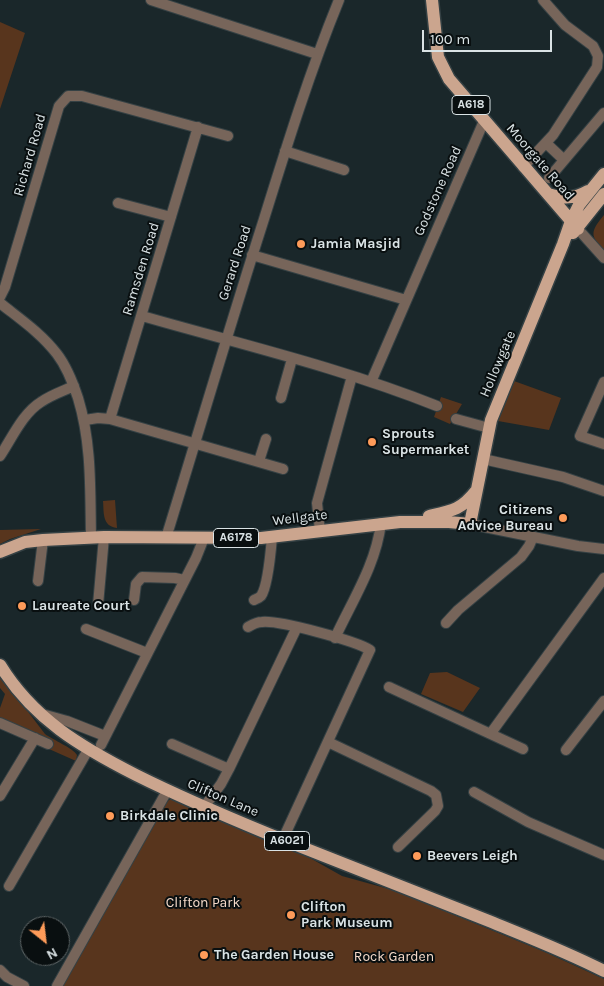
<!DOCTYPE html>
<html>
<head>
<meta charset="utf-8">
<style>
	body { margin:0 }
	#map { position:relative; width:604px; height:986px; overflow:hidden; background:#1a272a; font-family:Karla,sans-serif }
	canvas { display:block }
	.north { position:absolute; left:20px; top:916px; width:50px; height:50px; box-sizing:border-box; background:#090f10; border:1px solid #5d6465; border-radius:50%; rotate:151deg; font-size:14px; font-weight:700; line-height:20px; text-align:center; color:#dae3e5 }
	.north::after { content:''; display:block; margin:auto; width:18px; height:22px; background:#fe9b59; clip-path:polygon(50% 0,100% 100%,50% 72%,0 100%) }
	.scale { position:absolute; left:422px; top:30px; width:130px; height:22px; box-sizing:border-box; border:2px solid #dae3e5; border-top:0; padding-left:6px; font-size:15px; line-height:18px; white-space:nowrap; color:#dae3e5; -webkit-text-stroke:4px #090f10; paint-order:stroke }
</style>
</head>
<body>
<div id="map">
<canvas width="604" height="986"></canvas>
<div class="north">N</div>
<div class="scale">100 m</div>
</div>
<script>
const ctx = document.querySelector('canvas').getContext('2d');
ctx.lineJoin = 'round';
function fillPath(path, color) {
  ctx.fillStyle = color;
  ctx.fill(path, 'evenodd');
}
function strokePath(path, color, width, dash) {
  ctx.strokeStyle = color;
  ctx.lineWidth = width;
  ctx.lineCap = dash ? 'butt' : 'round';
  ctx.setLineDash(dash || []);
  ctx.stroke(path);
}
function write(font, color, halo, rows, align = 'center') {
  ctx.font = font + ' Karla,sans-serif';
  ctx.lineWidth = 4;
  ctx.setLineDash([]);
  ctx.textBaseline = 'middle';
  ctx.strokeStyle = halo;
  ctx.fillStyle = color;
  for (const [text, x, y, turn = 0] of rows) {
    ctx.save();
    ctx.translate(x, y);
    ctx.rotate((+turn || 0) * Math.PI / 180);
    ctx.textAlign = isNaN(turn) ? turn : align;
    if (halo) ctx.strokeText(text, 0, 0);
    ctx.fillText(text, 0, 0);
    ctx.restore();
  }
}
const green = new Path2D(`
	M0 22 25 33 0 109Z
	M604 215V252C590 235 590 232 604 215Z
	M514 381 561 398 549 430 498 421Z
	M441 397 462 404 450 424 434 417Z
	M115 500 117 528C102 526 104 513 103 501Z
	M41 529 10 539 0 544V530Z
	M447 672 480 688 463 712 421 694 430 673Z
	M0 675 45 734C53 740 73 748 77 755L76 761 49 749 51 742 0 718V708L5 694 0 688Z
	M171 799 279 843 310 858 342 876 396 891 545 952 604 979V986H61L164 803Z`);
const minor = new Path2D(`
	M151 0 317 54
	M546 143 564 160
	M285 151 344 170
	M523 167 553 135 597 67 598 56 593 46 565 25 543 0
	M549 178 604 113
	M118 203 171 217
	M578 229 604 258
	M252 255 406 300
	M0 297 5 287 59 106 68 96H82L228 136
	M0 303C20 319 41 333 57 354 67 367 73 383 78 398 92 444 90 490 91 538
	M142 316C240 344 342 368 437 406
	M371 382 484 121
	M604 382 580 436 604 444
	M281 398 292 359
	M110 419 198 127
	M456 419 489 428
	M85 420 98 418 110 419 283 469
	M0 456C12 438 23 413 41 402 51 395 63 391 74 386
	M483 459 563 477 604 491
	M259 461 266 439
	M470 524 578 546 604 549
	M320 531 317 503 352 376
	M166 538C199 431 230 325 264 219 287 145 310 71 339 0
	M38 581 43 540
	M134 600 136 584 142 577 175 578 184 580
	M254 600C256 599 259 598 261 596 268 586 271 549 272 537
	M98 605 104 537
	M446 623 458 610 521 557 529 546 533 537
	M248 627C253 624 257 622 262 622 279 620 356 641 370 650L283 839
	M86 629 147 653
	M335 638C352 601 376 565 381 523
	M389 687 523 749
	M42 714 67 721 105 736
	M0 723 48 744
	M491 733 604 578
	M328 742 431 791 436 795 438 806 435 811 398 847
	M172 744 229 769
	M101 745 196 558 204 538
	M566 750 604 701
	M474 792 528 822 604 855
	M0 796 35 738
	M204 807 221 784 229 769 297 627
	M9 886 88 750
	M0 970 7 977 24 986
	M57 986 167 791`);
const major = new Path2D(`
	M432 0 438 57 449 79 578 229
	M548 194C563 199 574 199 588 191
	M573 233 604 194
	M429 516C452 511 461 510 476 491
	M0 552 25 542 43 540 104 537 261 538 400 522H449L470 524 491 420 563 244 571 221 579 205 604 174
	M0 665C33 719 81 747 136 775 180 797 225 816 271 835 343 864 417 892 489 921 528 937 567 952 604 971`);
const markers = [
	[301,244,5,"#fe9b59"],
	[372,442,5,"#fe9b59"],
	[563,518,5,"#fe9b59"],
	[22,606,5,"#fe9b59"],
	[110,816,5,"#fe9b59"],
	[417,856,5,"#fe9b59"],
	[291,915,5,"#fe9b59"],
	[204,955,5,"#fe9b59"]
];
const shields = [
	[471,105,38],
	[236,538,45],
	[287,841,45]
];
const shieldNames = [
	["A618",471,105],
	["A6178",236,538],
	["A6021",287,841]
];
const streetNames = [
	["Richard Road",30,155,-74],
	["Moorgate Road",540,162,49],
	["Godstone Road",438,191,-66],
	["Gerard Road",235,263,-72],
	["Ramsden Road",141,269,-73],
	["Hollowgate",498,364,-67],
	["Wellgate",300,518,-7],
	["Clifton Lane",223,798,23]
];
const poiNames = [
	["Jamia Masjid",311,244],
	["Sprouts",382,434],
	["Supermarket",382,450],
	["Citizens",553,510,"right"],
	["Advice Bureau",553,526,"right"],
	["Laureate Court",32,606],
	["Birkdale Clinic",120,816],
	["Beevers Leigh",427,856],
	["Clifton",301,907],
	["Park Museum",301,923],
	["The Garden House",214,955]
];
const parkNames = [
	["Clifton Park",203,903],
	["Rock Garden",394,957]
];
fillPath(green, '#58351d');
strokePath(minor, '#354144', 12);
strokePath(major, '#354144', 15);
strokePath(minor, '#77655a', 10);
strokePath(major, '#cba58e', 12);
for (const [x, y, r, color] of markers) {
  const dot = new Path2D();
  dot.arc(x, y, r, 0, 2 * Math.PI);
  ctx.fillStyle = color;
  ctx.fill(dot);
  strokePath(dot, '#090f10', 2);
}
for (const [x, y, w] of shields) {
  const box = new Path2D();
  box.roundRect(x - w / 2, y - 9.5, w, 19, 4);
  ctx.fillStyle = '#090f10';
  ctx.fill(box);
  strokePath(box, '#dae3e5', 1);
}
write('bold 12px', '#dae3e5', null, shieldNames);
write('14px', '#dae3e5', '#090f10', streetNames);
write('bold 14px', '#dae3e5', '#090f10', poiNames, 'left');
write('14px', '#f5dac9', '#090f10', parkNames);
</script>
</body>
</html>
